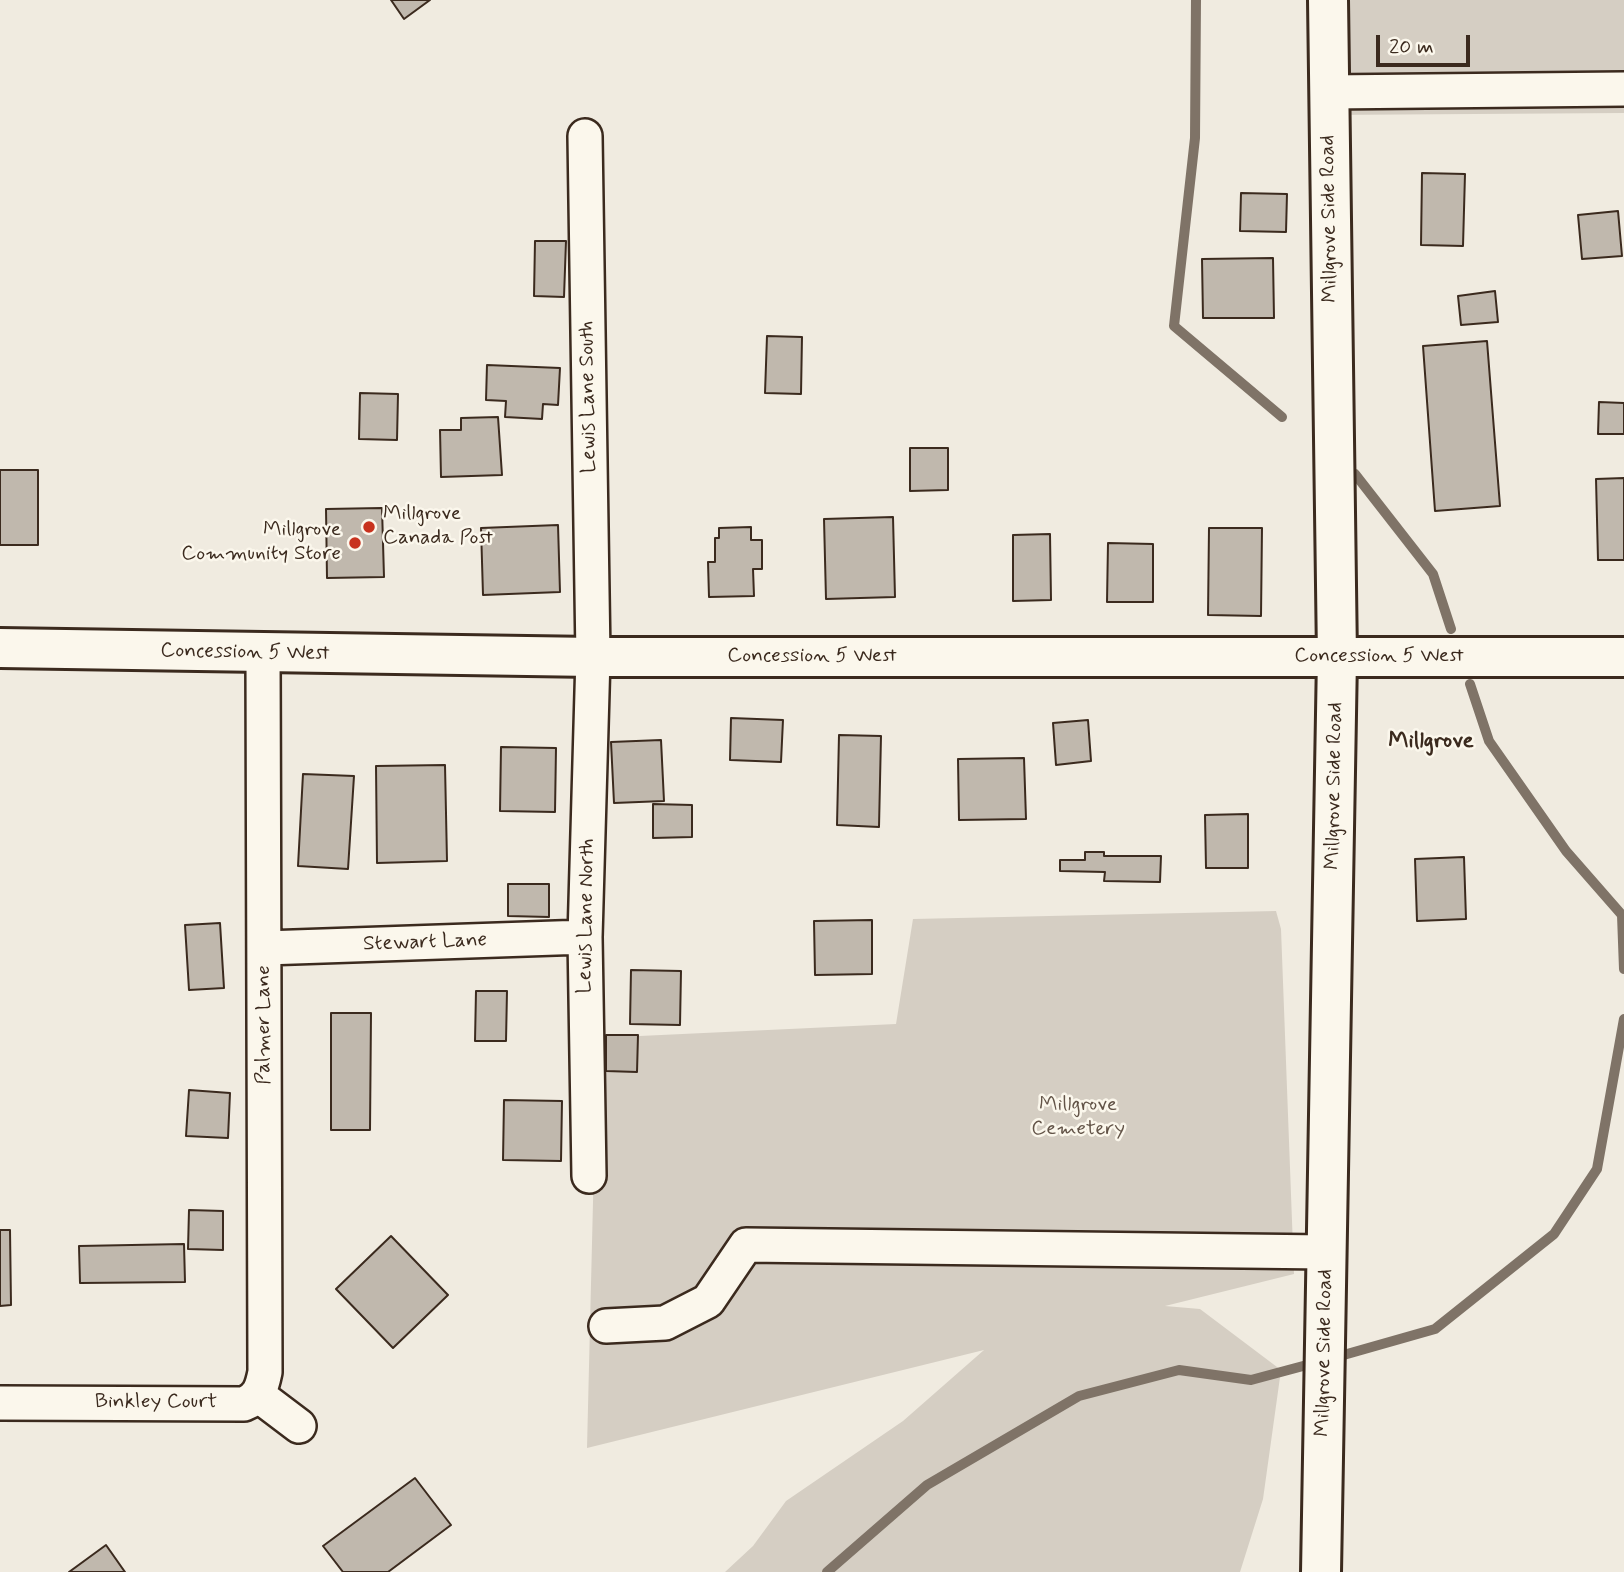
<!DOCTYPE html>
<html>
<head>
<meta charset="utf-8">
<style>
	body { margin:0 }
	#map { position:relative; width:1624px; height:1572px; overflow:hidden; background:#f0ebe0; font-family:Mynerve,sans-serif }
	canvas { display:block }
	.scale { position:absolute; left:1376px; top:35px; width:94px; height:32px; box-sizing:border-box; border:4px solid #3b2a1e; border-top:0; padding-left:9px; font-size:21px; line-height:24px; white-space:nowrap; color:#3b2a1e; -webkit-text-stroke:5px #fbf7ec; paint-order:stroke }
</style>
</head>
<body>
<div id="map">
<canvas width="1624" height="1572"></canvas>
<div class="scale">20 m</div>
</div>
<script>
const ctx = document.querySelector('canvas').getContext('2d');
ctx.lineJoin = 'round';
function fillPath(path, color) {
  ctx.fillStyle = color;
  ctx.fill(path, 'evenodd');
}
function strokePath(path, color, width, dash) {
  ctx.strokeStyle = color;
  ctx.lineWidth = width;
  ctx.lineCap = dash ? 'butt' : 'round';
  ctx.setLineDash(dash || []);
  ctx.stroke(path);
}
function write(font, color, halo, rows, align = 'center') {
  ctx.font = font + ' Mynerve,sans-serif';
  ctx.lineWidth = 5;
  ctx.setLineDash([]);
  ctx.textBaseline = 'middle';
  ctx.strokeStyle = halo;
  ctx.fillStyle = color;
  for (const [text, x, y, turn = 0] of rows) {
    ctx.save();
    ctx.translate(x, y);
    ctx.rotate((+turn || 0) * Math.PI / 180);
    ctx.textAlign = isNaN(turn) ? turn : align;
    if (halo) ctx.strokeText(text, 0, 0);
    ctx.fillText(text, 0, 0);
    ctx.restore();
  }
}
const green = new Path2D(`
	M1324 0H1624V113L1325 115Z
	M1276 911 1281 929 1294 1274 1165 1306 1200 1309 1281 1370 1263 1499 1240 1572H725L753 1546 786 1501 903 1421 984 1350 587 1448 597 1038 896 1024 913 919Z`);
const stream = new Path2D(`
	M1196 0 1195 138 1174 326 1282 417
	M1355 474 1433 574 1451 629
	M1470 684 1489 741 1566 851 1622 915 1624 969
	M1333 1358 1435 1329 1554 1234 1597 1169 1624 1019
	M827 1572 927 1485 1079 1396 1179 1370 1251 1380 1318 1362`);
const building = new Path2D(`
	M391 0H430L404 19Z
	M1422 173 1465 174 1463 246 1421 245Z
	M1241 193 1287 194 1286 232 1240 231Z
	M1618 211 1622 256 1582 259 1578 215Z
	M535 241H566L564 297 534 296Z
	M1273 258 1274 318H1203L1202 259Z
	M1495 291 1498 322 1461 325 1458 296Z
	M767 336 802 337 801 394 765 393Z
	M1487 341 1500 506 1435 511 1423 346Z
	M487 365 560 368 558 405 543 404 542 419 505 417 506 401 486 400Z
	M360 393 398 394 397 440 359 439Z
	M1599 402 1624 403V434H1598Z
	M498 417 502 475 441 477 440 430H461V418Z
	M910 448H948V490L910 491Z
	M0 470H38V545H0Z
	M1624 478V560H1598L1596 479Z
	M382 508 384 577 327 578 326 509Z
	M893 517 895 597 826 599 824 519Z
	M558 525 560 592 483 595 481 528Z
	M751 527V540H762V569H753L754 596 709 597 708 562H715V538H719V528Z
	M1209 528H1262L1261 616 1208 615Z
	M1050 534 1051 600 1013 601V535Z
	M1108 543 1153 544V602H1107Z
	M731 718 783 720 781 762 730 760Z
	M1088 720 1091 761 1056 765 1053 723Z
	M839 735 881 736 879 827 837 825Z
	M661 740 664 801 614 803 611 742Z
	M501 747 556 748 555 812 500 811Z
	M1024 758 1026 819 959 820 958 759Z
	M445 765 447 861 377 863 376 766Z
	M303 774 354 776 348 869 298 866Z
	M653 804 692 805V837L653 838Z
	M1248 814V868H1206L1205 815Z
	M1085 852H1104V856H1161L1160 882 1104 881 1105 872 1060 871V860H1085Z
	M1464 857 1466 919 1417 921 1415 859Z
	M508 884H549V917L508 916Z
	M872 920V974L815 975 814 921Z
	M220 923 224 988 189 990 185 925Z
	M631 970 681 971 680 1025 630 1024Z
	M476 991H507L506 1041H475Z
	M331 1013H371L370 1130H331Z
	M606 1035H638L637 1072 606 1071Z
	M189 1090 230 1093 228 1138 186 1136Z
	M504 1100 562 1101 561 1161 503 1160Z
	M189 1210 223 1211V1250L188 1249Z
	M0 1230H10L11 1305 0 1306Z
	M391 1236 448 1295 393 1348 336 1289Z
	M184 1244 185 1282 80 1283 79 1246Z
	M415 1478 451 1525 388 1572H343L323 1546Z
	M106 1545 125 1572H69Z`);
const minor = new Path2D(`
	M1328 92 1624 89
	M585 136 593 657 585 937 589 1176
	M265 948 585 937
	M606 1326 665 1323 708 1301 746 1245 1326 1252
	M258 1395 299 1426
	M0 1403 244 1404C259 1398 262 1387 265 1372L263 653`);
const major = new Path2D(`
	M0 648 593 657H1624
	M1321 1572 1337 657 1328 0`);
const markers = [
	[369,527,7,"#c8321e"],
	[355,543,7,"#c8321e"]
];
const streetNames = [
	["Millgrove Side Road",1330,219,-91],
	["Lewis Lane South",589,397,-91],
	["Concession 5 West",245,653,1],
	["Concession 5 West",812,657],
	["Concession 5 West",1379,657],
	["Millgrove Side Road",1335,786,-89],
	["Lewis Lane North",587,916,-89],
	["Stewart Lane",425,943,-2],
	["Palmer Lane",265,1025,-90],
	["Millgrove Side Road",1325,1353,-89],
	["Binkley Court",156,1403]
];
const poiNames = [
	["Millgrove",383,515],
	["Canada Post",383,539],
	["Millgrove",341,531,"right"],
	["Community Store",341,555,"right"]
];
const parkNames = [
	["Millgrove",1078,1106],
	["Cemetery",1078,1130]
];
const neighbourhoodNames = [
	["Millgrove",1431,742]
];
fillPath(green, '#d5cec3');
strokePath(stream, '#7f7367', 10);
fillPath(building, '#c0b8ad');
strokePath(building, '#3b2a1e', 2);
strokePath(minor, '#3b2a1e', 38);
strokePath(major, '#3b2a1e', 44);
strokePath(minor, '#fbf7ec', 33);
strokePath(major, '#fbf7ec', 38);
for (const [x, y, r, color] of markers) {
  const dot = new Path2D();
  dot.arc(x, y, r, 0, 2 * Math.PI);
  ctx.fillStyle = color;
  ctx.fill(dot);
  strokePath(dot, '#fbf7ec', 2.5);
}
write('21px', '#3b2a1e', '#fbf7ec', streetNames);
write('21px', '#3b2a1e', '#fbf7ec', poiNames, 'left');
write('21px', '#625347', '#fbf7ec', parkNames);
write('bold 23px', '#3b2a1e', '#fbf7ec', neighbourhoodNames);
</script>
</body>
</html>
